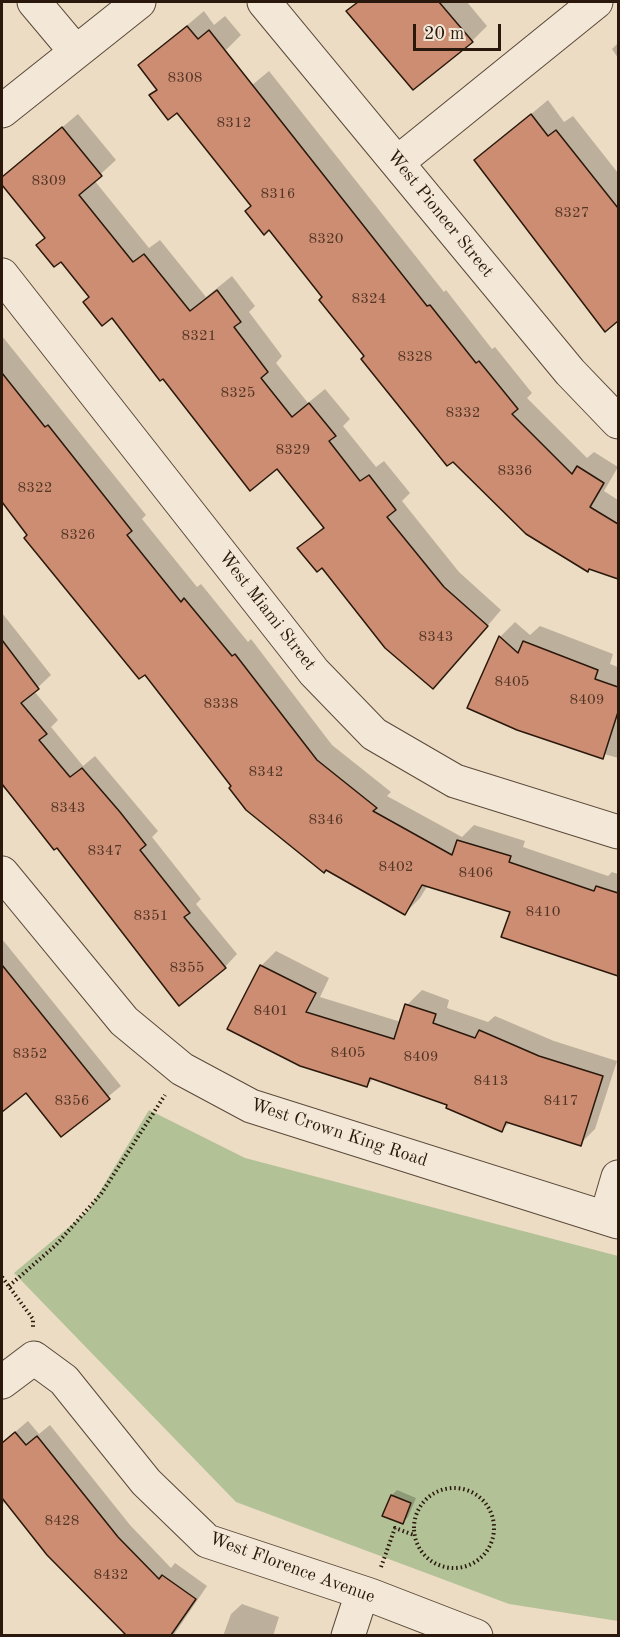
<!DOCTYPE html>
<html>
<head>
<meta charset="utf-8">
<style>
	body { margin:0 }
	#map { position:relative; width:620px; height:1637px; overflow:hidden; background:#ecdcc3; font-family:"Old Standard TT",serif }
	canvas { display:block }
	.frame { position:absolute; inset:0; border:3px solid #29180b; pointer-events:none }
	.scale { position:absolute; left:413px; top:24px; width:88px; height:27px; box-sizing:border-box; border:3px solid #29180b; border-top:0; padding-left:8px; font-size:18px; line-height:21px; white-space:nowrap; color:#29180b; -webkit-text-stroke:4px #f3e8d8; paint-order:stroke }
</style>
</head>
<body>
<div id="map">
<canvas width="620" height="1637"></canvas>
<div class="frame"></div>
<div class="scale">20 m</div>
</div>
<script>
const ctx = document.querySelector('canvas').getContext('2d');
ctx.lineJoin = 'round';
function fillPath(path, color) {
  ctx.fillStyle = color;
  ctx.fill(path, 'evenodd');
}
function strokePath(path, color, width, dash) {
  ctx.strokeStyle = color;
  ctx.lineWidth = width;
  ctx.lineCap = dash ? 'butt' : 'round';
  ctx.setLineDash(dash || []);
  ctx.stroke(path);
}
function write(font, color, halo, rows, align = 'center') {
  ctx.font = font + ' "Old Standard TT",serif';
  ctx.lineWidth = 4.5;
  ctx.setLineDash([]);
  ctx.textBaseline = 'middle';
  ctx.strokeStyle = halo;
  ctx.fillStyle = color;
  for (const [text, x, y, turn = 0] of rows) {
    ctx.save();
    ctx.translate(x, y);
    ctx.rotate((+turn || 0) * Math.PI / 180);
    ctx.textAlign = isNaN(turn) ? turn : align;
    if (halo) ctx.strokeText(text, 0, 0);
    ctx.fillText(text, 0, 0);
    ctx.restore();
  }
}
const green = new Path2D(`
	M149 1110 245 1158 618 1256V1621L509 1604 236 1502 14 1273 88 1211Z`);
const shadow = new Path2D(`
	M358 2H467L487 26 472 41 348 11Z
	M204 11 214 25 225 16 241 35 225 51 240 95 269 71 444 292 446 290 492 349 495 347 532 393 527 398 587 458 594 452 618 467 604 491 618 500V577L590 568 366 356 324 297 177 111 151 96 158 89 140 65Z
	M618 43V58L612 49Z
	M548 100 564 122 573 116 618 173V319L606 329 476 160Z
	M78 114 116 160 94 180 149 248 160 240 206 297 232 276 255 306 249 312 282 356 276 363 308 403 325 389 350 419 343 426 376 467 384 461 410 493 402 501 459 572 501 610 448 672 299 548 324 526 277 467 163 376 61 260 38 245 46 237 2 183V178Z
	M2 336 146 515 142 519 197 587 201 584 248 642 251 639 332 745 391 792 387 796 462 837 474 825 525 841 523 847 608 876 612 872 618 874V974L503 936 511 911 428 885 420 898 405 913 233 786 145 673 2 499Z
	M2 613 51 675 34 691 58 720 51 727 83 766 95 756 158 831 152 837 201 899 196 904 237 954 225 967 2 787Z
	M515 622 530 635 540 626 613 654 610 664 618 667V758L518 729 500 637Z
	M2 939 121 1086 61 1135 26 1091 6 1106 2 1101Z
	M276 951 329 978 320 997 401 1022 407 1005 422 990 449 1000 447 1008 488 1022 495 1016 554 1041 617 1061 595 1129 580 1144 510 1122 502 1130 449 1104 374 1078 366 1086 261 966Z
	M28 1421 39 1434 50 1425 130 1525 171 1568 175 1563 207 1586 173 1636 122 1635 124 1632 6 1501 2 1505V1443Z
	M397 1490 416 1498 408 1517 403 1522 384 1515 392 1495Z
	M242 1604 279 1617 273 1636H223L231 1614Z`);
const building = new Path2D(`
	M358 2H439L473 42 413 90 346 11Z
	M187 26 198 39 209 30 427 306 430 305 476 363 479 361 518 409 512 414 572 474 577 466 604 483 590 507 618 524V579L589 569 588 572 526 534 453 462 447 466 361 359 364 356 319 300 322 297 269 230 264 235 245 211 251 206 177 113 168 120 149 95 157 90 138 65Z
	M531 114 548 136 556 130 618 208V321L605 332 474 160Z
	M62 127 102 176 79 195 133 262 144 254 190 311 217 290 241 322 234 327 268 372 261 378 292 417 309 403 336 436 329 441 360 481 369 475 396 510 387 517 444 587 488 626 433 689 385 648 322 568 317 572 297 548 324 528 277 469 250 491 163 379 160 381 112 318 102 326 83 302 89 297 61 262 54 267 36 245 45 238 2 185V177Z
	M2 373 45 427 48 425 132 531 127 535 181 602 184 598 232 656 235 654 317 760 377 808 373 811 452 855 457 840 511 856 509 862 594 891 596 886 618 893V976L501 937 510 912 422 885 405 915 326 870 324 873 246 810 229 788 231 786 145 675 139 679 24 538 27 535 2 502Z
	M499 636 518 653 523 641 598 670 595 679 618 687V712L603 759 517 730 467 708Z
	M2 640 39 689 21 703 47 734 39 740 70 777 82 768 120 812 146 845 140 850 190 913 184 917 226 968 179 1006 57 848 54 850 2 784Z
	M2 965 110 1099 61 1137 26 1093 2 1112Z
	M260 965 316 993 306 1012 394 1039 405 1004 436 1014 433 1023 475 1038 479 1030 539 1056 603 1076 581 1146 506 1122 502 1132 446 1108 447 1105 370 1078 367 1087 300 1066 227 1029Z
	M15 1432 26 1445 37 1436 118 1537 159 1579 162 1575 196 1599 171 1635H126L47 1555 2 1498V1443Z
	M391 1495 411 1503 403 1524 382 1516Z`);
const path = new Path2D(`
	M2 1277 33 1319V1328
	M9 1286 56 1245 101 1194 165 1095
	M414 1528a40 40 0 1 1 80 0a40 40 0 1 1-80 0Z
	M381 1567 395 1528 414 1535`);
const street = new Path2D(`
	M34 2 76 52
	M264 2 570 372 618 422
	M2 111 139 2
	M398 162 596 2
	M2 275 314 672 374 734 455 781 618 832
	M2 873 124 1021 182 1069 251 1106 618 1222
	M606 1218 618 1177
	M2 1382 34 1358 64 1380 146 1482 207 1541 370 1595 476 1636
	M348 1636 362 1593`);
const numberNames = [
	["8308",185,78],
	["8312",234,123],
	["8309",49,181],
	["8316",278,194],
	["8327",572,213],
	["8320",326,239],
	["8324",369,299],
	["8321",199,336],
	["8328",415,357],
	["8325",238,393],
	["8332",463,413],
	["8329",293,450],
	["8336",515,471],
	["8322",35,488],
	["8326",78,535],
	["8343",436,637],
	["8405",512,682],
	["8409",587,700],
	["8338",221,704],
	["8342",266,772],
	["8343",68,808],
	["8346",326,820],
	["8347",105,851],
	["8402",396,867],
	["8406",476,873],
	["8410",543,912],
	["8351",151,916],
	["8355",187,968],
	["8401",271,1011],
	["8405",348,1053],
	["8352",30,1054],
	["8409",421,1057],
	["8413",491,1081],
	["8356",72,1101],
	["8417",561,1101],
	["8428",62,1521],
	["8432",111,1575]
];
const streetNames = [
	["West Pioneer Street",440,214,51],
	["West Miami Street",267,611,52],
	["West Crown King Road",339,1133,18],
	["West Florence Avenue",292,1568,20]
];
fillPath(green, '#b3c197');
fillPath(shadow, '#0003');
fillPath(building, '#cd8d72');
strokePath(building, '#29180b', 1.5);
strokePath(street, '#5a4939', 35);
strokePath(path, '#29180b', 4, [1.5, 3]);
strokePath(street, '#f3e8d8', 33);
write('15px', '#523525', null, numberNames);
write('18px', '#29180b', '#f3e8d8', streetNames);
</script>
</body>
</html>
